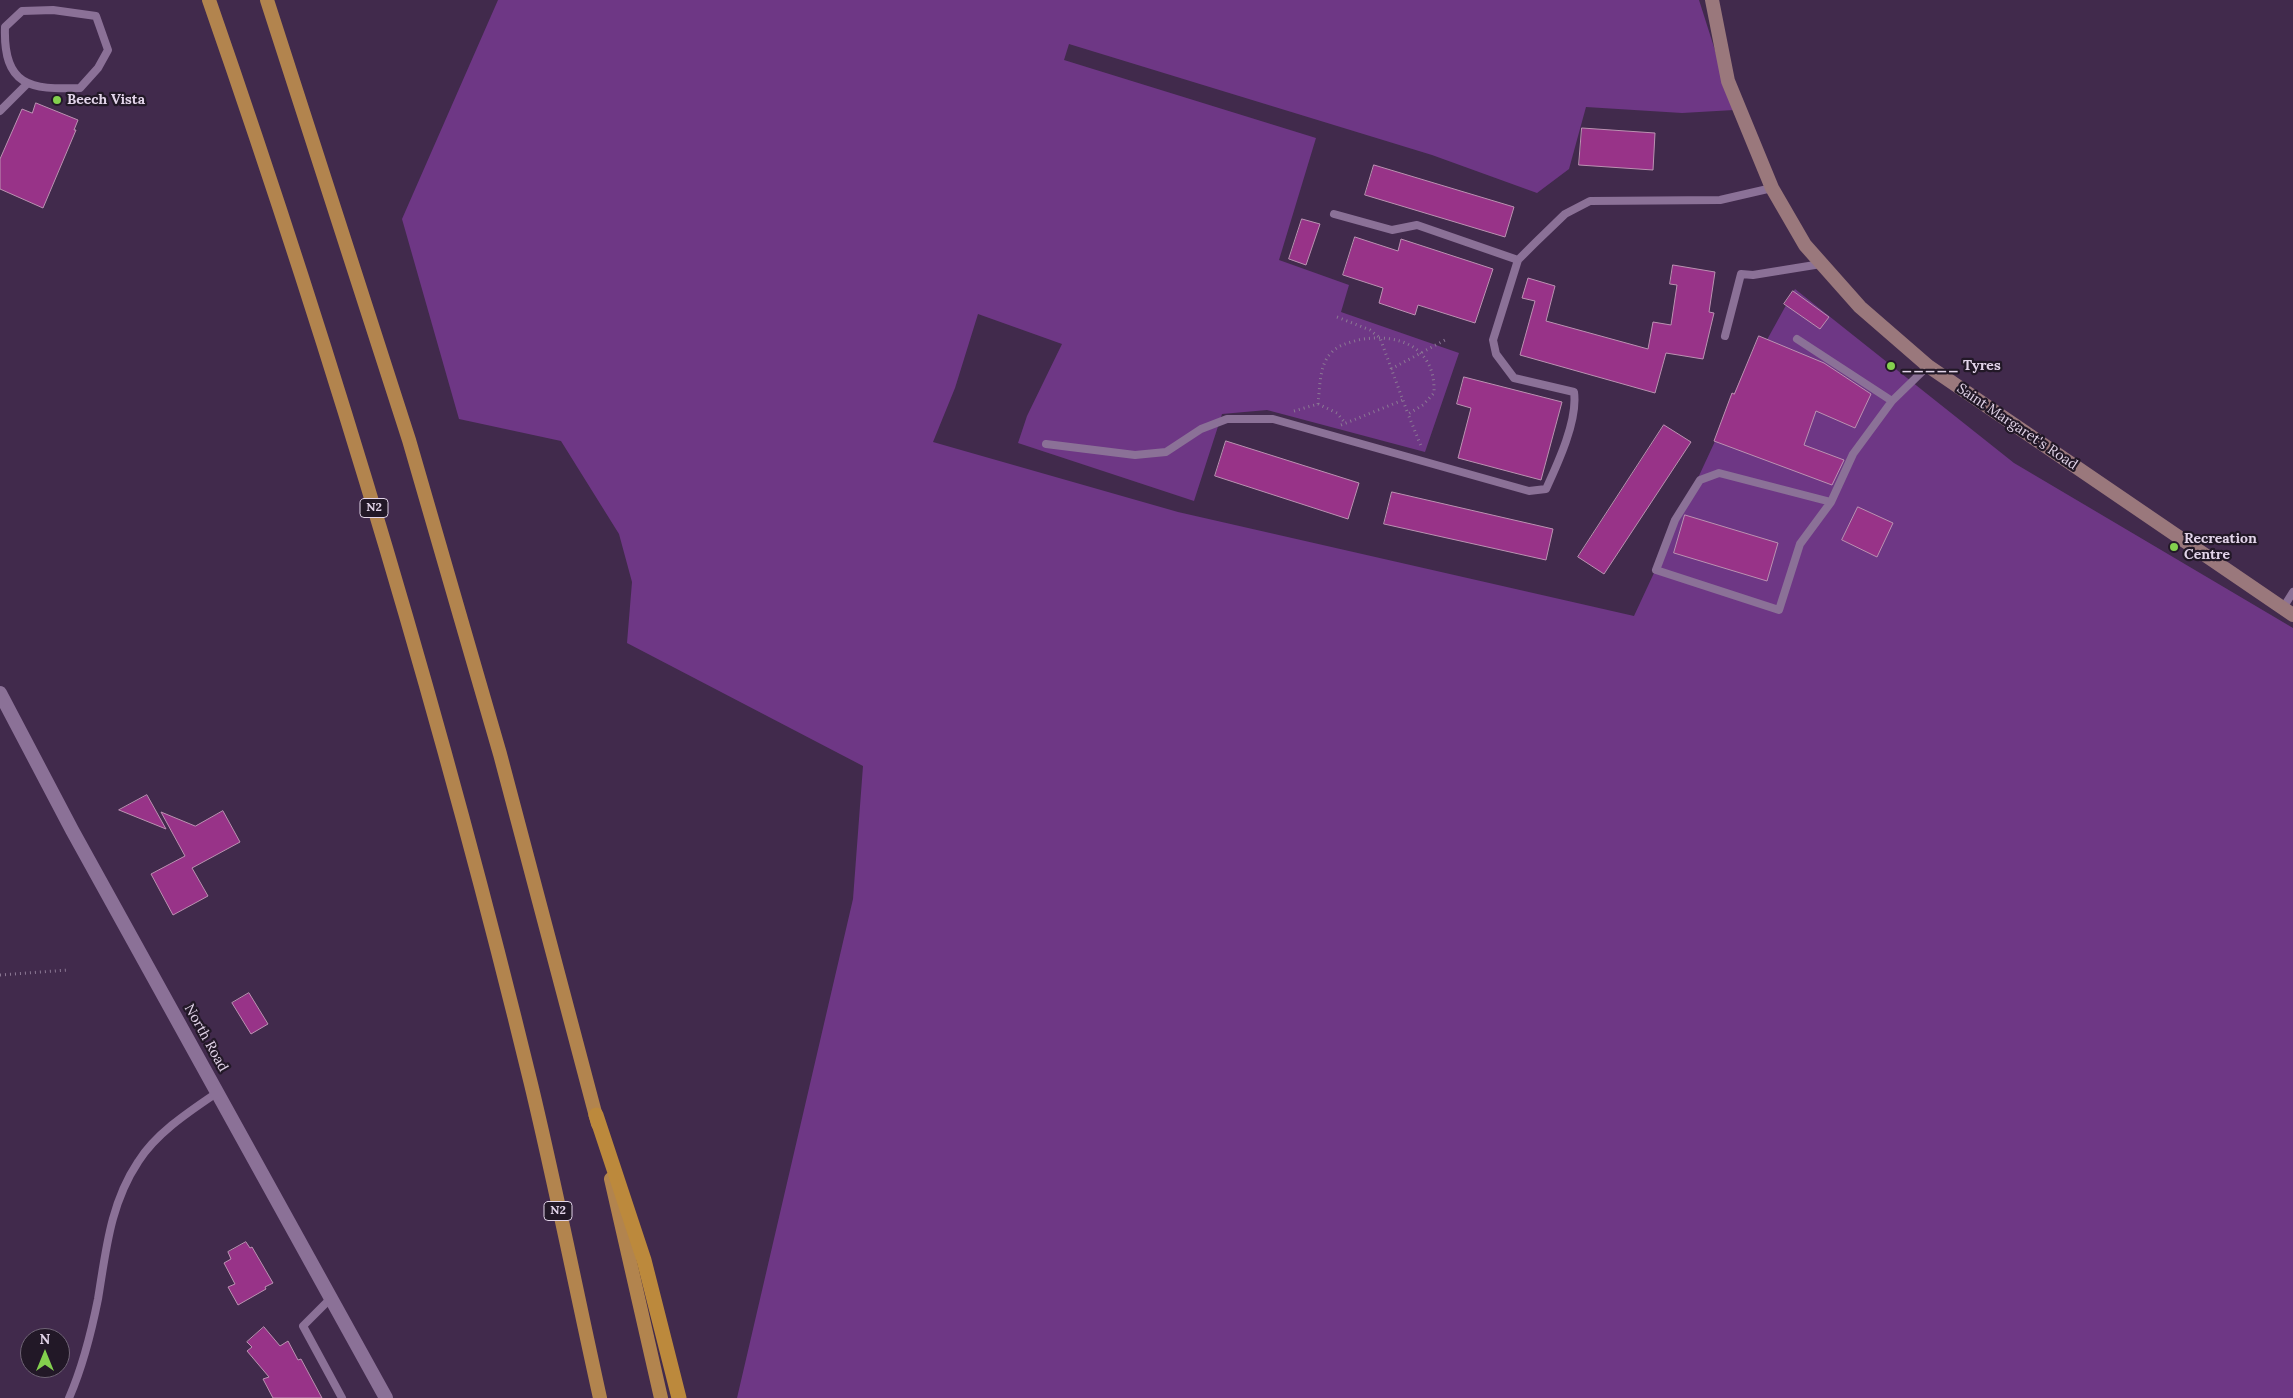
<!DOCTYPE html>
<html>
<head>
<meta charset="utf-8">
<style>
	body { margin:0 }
	#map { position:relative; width:2293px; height:1398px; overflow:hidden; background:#412a4c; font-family:Lora,serif }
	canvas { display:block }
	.north { position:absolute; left:20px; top:1328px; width:50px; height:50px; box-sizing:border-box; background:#221827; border:1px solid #6f6375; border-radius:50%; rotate:0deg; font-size:14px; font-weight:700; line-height:20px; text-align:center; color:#e2d4e9 }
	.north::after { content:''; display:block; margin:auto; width:18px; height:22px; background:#83d04e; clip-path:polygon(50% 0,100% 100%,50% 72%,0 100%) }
</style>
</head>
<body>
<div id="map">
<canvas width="2293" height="1398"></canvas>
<div class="north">N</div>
</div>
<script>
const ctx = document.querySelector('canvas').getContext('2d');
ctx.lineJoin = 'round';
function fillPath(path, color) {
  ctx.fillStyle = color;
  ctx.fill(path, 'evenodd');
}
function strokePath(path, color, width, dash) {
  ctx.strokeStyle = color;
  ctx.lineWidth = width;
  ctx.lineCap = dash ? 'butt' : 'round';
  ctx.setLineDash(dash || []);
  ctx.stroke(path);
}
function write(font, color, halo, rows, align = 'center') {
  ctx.font = font + ' Lora,serif';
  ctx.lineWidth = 4.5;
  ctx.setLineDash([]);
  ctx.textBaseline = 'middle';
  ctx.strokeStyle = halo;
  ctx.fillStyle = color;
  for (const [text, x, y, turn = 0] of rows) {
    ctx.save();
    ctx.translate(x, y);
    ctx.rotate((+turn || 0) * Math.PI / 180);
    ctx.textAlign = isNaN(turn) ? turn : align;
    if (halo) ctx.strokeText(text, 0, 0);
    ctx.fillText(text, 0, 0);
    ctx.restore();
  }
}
const green = new Path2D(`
	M498 0H1699L1734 110 1682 113 1586 107 1569 169 1537 193 1432 155 1069 44 1064 60 1316 138 1279 260 1349 285 1341 312 1459 353 1425 452 1267 410 1222 414 1194 501 1018 443 1027 416 1062 344 978 314 955 388 933 442 1178 512 1634 616 1736 396 1795 289 2014 463 2293 628V1398H737L853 899 863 766 627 643 632 582 619 534 561 441 459 419 402 219Z`);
const building = new Path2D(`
	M36 103 78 120 74 130H76L43 208 0 189V159L22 109 32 113Z
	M1582 128 1655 133 1653 170 1579 165Z
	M1374 165 1514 207 1505 237 1365 195Z
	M1302 219 1320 224 1306 265 1289 259Z
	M1355 237 1398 251 1401 239 1493 269 1475 323 1418 305 1415 315 1379 303 1383 288 1343 275Z
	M1673 265 1715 272 1709 312 1714 313 1703 359 1666 353 1655 393 1520 355 1535 301 1522 298 1528 278 1555 286 1546 321 1648 349 1653 322 1671 325 1677 285 1670 284Z
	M1793 291 1829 317 1820 329 1784 304Z
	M1759 336 1824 363 1871 394 1855 428 1816 411 1804 445 1844 460 1832 485 1714 441 1732 393 1734 394Z
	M1464 377 1562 402 1541 480 1458 458 1471 408 1457 404Z
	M1664 425 1691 442 1604 574 1578 557Z
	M1226 441 1359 483 1348 519 1215 476Z
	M1392 492 1553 529 1546 560 1384 524Z
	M1858 507 1893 523 1877 557 1842 540Z
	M1685 515 1778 543 1767 581 1674 553Z
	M147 795 166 829 119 810Z
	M223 811 240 842 192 868 208 896 173 915 151 874 185 856 161 812 195 826Z
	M249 993 268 1024 251 1034 232 1003Z
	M246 1242 250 1248 252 1247 273 1283 265 1287 266 1289 238 1305 228 1287 235 1284 224 1263 231 1259 228 1252Z
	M264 1327 280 1346 288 1341 298 1360 301 1359 322 1398H273L263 1379 269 1377 247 1351 252 1347 247 1342Z`);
const path = new Path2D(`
	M1337 317 1370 330 1380 338 1408 414
	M1391 369 1447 339
	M1318 404 1337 413 1345 423
	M1294 411 1318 404C1320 388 1319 365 1331 353 1338 345 1348 343 1358 340 1398 332 1436 347 1434 393L1423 405 1408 414 1421 446
	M1341 425 1403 400
	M0 975 68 970`);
const service = new Path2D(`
	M53 10 96 16 108 50 98 68 80 88C30 90 3 86 5 27L22 11Z
	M0 111 27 84
	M1334 214 1392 230 1417 225 1518 260
	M1725 336 1741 274 1753 275 1821 264
	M1797 339 1892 401
	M1046 444 1135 455 1166 452 1201 429 1227 419H1273L1529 491 1546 489C1558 463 1578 420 1574 392L1514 378 1496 354 1493 340 1518 260 1535 243 1565 214 1590 201 1720 200 1772 188
	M1831 502 1719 473 1700 480 1675 520 1656 570 1779 610 1800 544 1831 502 1853 454 1892 401 1928 366
	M2283 608 2293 592
	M331 1298 303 1326 342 1398
	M69 1398C83 1366 91 1334 98 1299 106 1251 110 1204 138 1162 156 1133 190 1111 218 1092`);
const minor = new Path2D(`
	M0 693 72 830 386 1398`);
const secondary = new Path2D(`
	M1712 0 1728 81 1772 188 1805 245 1860 307 1928 366 2293 615`);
const trunk = new Path2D(`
	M209 0C333 356 442 718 531 1084 556 1188 577 1294 600 1398
	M267 0 409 440 500 754 598 1124
	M611 1179 661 1398`);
const motorway = new Path2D(`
	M596 1115 644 1260 679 1398`);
const markers = [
	[57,100,5,"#83d04e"],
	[1891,366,5,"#83d04e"],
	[2174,547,5,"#83d04e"]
];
const shields = [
	[374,508,28],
	[558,1211,28]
];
const shieldNames = [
	["N2",374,508],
	["N2",558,1211]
];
const poiNames = [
	["Beech Vista",67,100],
	["_____ Tyres",1901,366],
	["Recreation",2184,539],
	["Centre",2184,555]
];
const streetNames = [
	["Saint Margaret's Road",2017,427,34],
	["North Road",206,1038,61]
];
fillPath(green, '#6e3785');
fillPath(building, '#983388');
strokePath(building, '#bb92b2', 1);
strokePath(path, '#8b7894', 3, [1, 4]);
strokePath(service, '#8b7197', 8);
strokePath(minor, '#8b7197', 14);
strokePath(secondary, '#9a787c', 14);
strokePath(trunk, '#b2844e', 14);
strokePath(motorway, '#bc893c', 15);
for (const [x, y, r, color] of markers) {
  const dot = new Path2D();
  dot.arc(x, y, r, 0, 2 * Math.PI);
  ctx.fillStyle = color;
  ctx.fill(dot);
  strokePath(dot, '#221827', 2);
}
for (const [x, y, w] of shields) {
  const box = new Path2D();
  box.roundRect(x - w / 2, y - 9.5, w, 19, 4);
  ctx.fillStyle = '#221827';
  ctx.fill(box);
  strokePath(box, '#e2d4e9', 1);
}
write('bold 12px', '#e2d4e9', null, shieldNames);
write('bold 14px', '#e2d4e9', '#221827', poiNames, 'left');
write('14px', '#e2d4e9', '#221827', streetNames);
</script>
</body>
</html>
